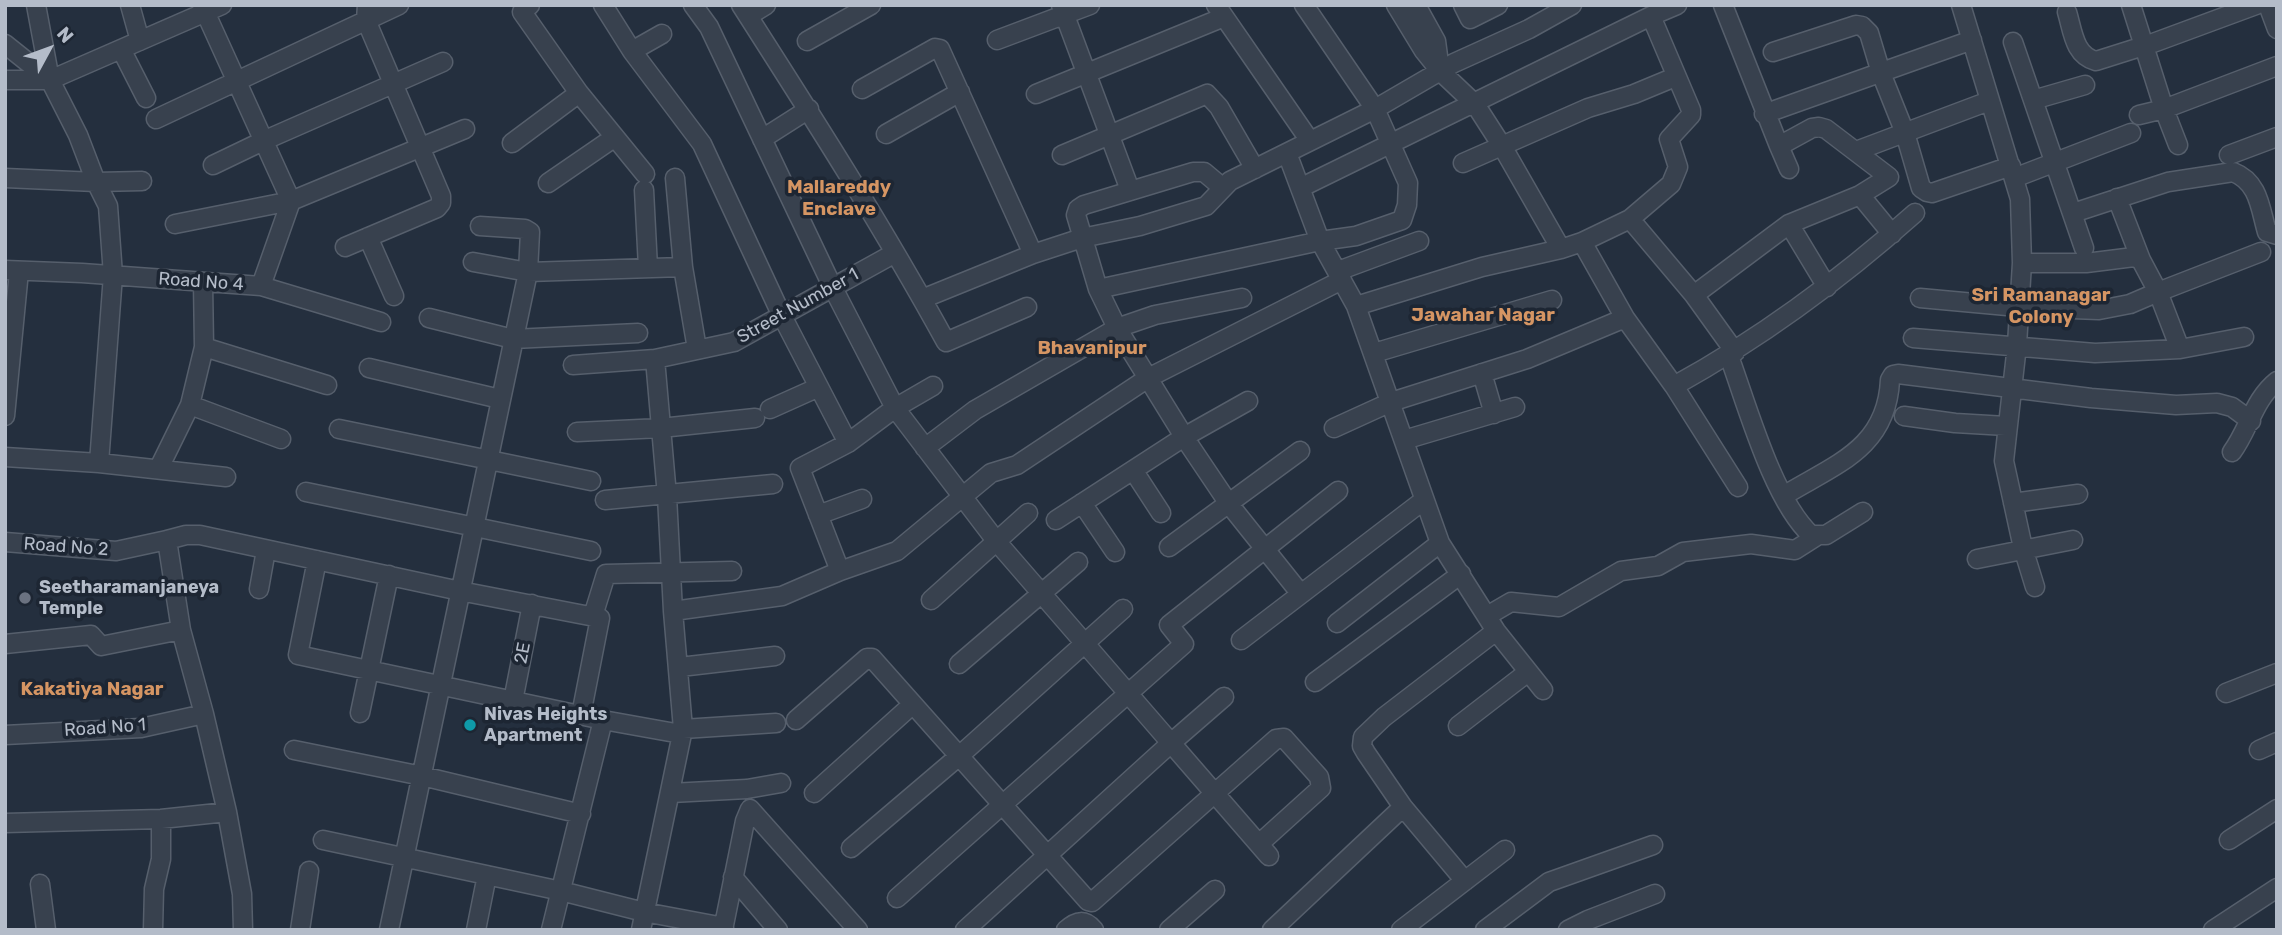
<!DOCTYPE html>
<html>
<head>
<meta charset="utf-8">
<style>
	body { margin:0 }
	#map { position:relative; width:2282px; height:935px; overflow:hidden; background:#242f3e; font-family:Rubik,sans-serif }
	canvas { display:block }
	.frame { position:absolute; inset:0; border:7px solid #b4bcc9; pointer-events:none }
	.north { position:absolute; left:14px; top:14px; width:70px; height:70px; -webkit-text-stroke:5px #1d2633; paint-order:stroke; rotate:49deg; font-size:19px; font-weight:700; line-height:28px; text-align:center; color:#b4bcc9 }
	.north::after { content:''; display:block; margin:auto; width:24px; height:32px; background:#b4bcc9; clip-path:polygon(50% 0,100% 100%,50% 72%,0 100%) }
</style>
</head>
<body>
<div id="map">
<canvas width="2282" height="935"></canvas>
<div class="frame"></div>
<div class="north">N</div>
</div>
<script>
const ctx = document.querySelector('canvas').getContext('2d');
ctx.lineJoin = 'round';
function strokePath(path, color, width, dash) {
  ctx.strokeStyle = color;
  ctx.lineWidth = width;
  ctx.lineCap = dash ? 'butt' : 'round';
  ctx.setLineDash(dash || []);
  ctx.stroke(path);
}
function write(font, color, halo, rows, align = 'center') {
  ctx.font = font + ' Rubik,sans-serif';
  ctx.lineWidth = 7;
  ctx.setLineDash([]);
  ctx.textBaseline = 'middle';
  ctx.strokeStyle = halo;
  ctx.fillStyle = color;
  for (const [text, x, y, turn = 0] of rows) {
    ctx.save();
    ctx.translate(x, y);
    ctx.rotate((+turn || 0) * Math.PI / 180);
    ctx.textAlign = isNaN(turn) ? turn : align;
    if (halo) ctx.strokeText(text, 0, 0);
    ctx.fillText(text, 0, 0);
    ctx.restore();
  }
}
const minor = new Path2D(`
	M36 5 50 80 78 135 96 182 108 206 113 275 99 463
	M130 5 140 41
	M202 5 291 201 261 286
	M530 5 522 12 579 93 645 174
	M603 5 632 51 702 144 781 314 848 443
	M693 5 709 27 833 288 895 408 997 542 1171 743 965 930
	M741 5C812 116 883 227 946 342L1027 307
	M1061 5 1130 190
	M1216 5 1310 141
	M1396 5 1424 51 1440 71 1475 104 1502 146 1561 249
	M1416 5 1436 41 1440 71
	M1463 5 1470 19 1498 5
	M1723 5 1779 146 1812 128 1819 127 1826 129 1889 177 1860 195
	M1961 5 2020 199 2022 263 2017 345 2004 461 2023 548 2035 587
	M2131 5 2164 109 2178 145
	M2268 5 2277 29
	M2067 12C2073 32 2074 55 2096 61L2153 43 2256 5
	M748 16 766 5
	M997 40 1090 5
	M807 41 871 5
	M2013 42 2084 248
	M5 44 50 80
	M121 49 146 98
	M632 51 662 34
	M1773 52 1856 25 1862 26 1869 33 1881 73 1905 133 1921 188 1927 192 1932 193 2011 166
	M5 80H50L222 5
	M862 89 935 48 940 49 1033 254
	M1036 94 1224 17
	M2033 100 2085 85
	M1764 114 1972 40
	M2139 115 2164 109 2277 66
	M156 119 399 5
	M886 134 960 92
	M762 139 809 109
	M512 143 579 93
	M1779 146 1789 169
	M1856 151 1989 101
	M1287 153 1320 241 1356 306 1440 543 1496 631 1543 690
	M1062 155 1207 94 1219 107 1255 169
	M2229 155 2277 137
	M1463 163 1588 108 1634 94 1675 77
	M213 165 263 141 443 62
	M5 178 96 182 142 181
	M675 178 683 267 697 349
	M2014 178 2131 133
	M548 183 615 137
	M1223 188 1204 172H1193L1084 205 1078 209 1076 215 1098 289 1117 328 1188 443 1229 504 1300 593
	M1300 188 1651 16 1677 5
	M644 190 648 268
	M2117 198 2141 260
	M2073 213 2168 182 2233 172C2259 182 2260 208 2267 232L2277 235
	M1630 219 1694 295
	M175 224 291 201 465 129
	M1789 224 1827 287
	M368 237 394 296
	M1582 242 1625 318 1674 386C1761 338 1841 279 1915 213
	M345 247 437 208 441 203V196L366 20 367 5
	M473 262 528 272 683 267
	M5 270 82 273 261 286 381 322
	M1338 271 1419 241
	M1098 289 1320 241 1356 236 1402 220 1407 205 1408 183 1375 109 1304 5
	M1920 298 2018 307 2099 310 2130 304 2158 292 2141 260 2134 257 2086 263H2022
	M922 299 1033 254 1082 238 1140 226 1206 206 1230 181 1375 109 1454 63 1529 29 1572 5
	M1356 306 1482 267 1561 249 1582 242 1630 219 1671 184 1678 167 1669 139 1691 115V110L1651 16
	M429 318 513 339 638 333
	M2244 337 2180 349 2158 292 2261 252
	M1913 338 2095 353 2180 349
	M204 347 327 385
	M1735 352 1694 295 1789 224 1860 195 1892 234
	M1374 353 1552 300
	M1729 356C1747 405 1773 500 1811 535H1826L1863 512
	M573 365 655 359 734 342 895 253
	M369 368 500 399
	M1482 373 1494 414
	M1674 386 1738 487
	M190 405 281 439
	M770 409 819 387
	M5 416 19 271
	M1904 416 1955 423 2006 426
	M1334 428 1391 402 1527 359 1625 318
	M339 429 591 481
	M577 432 661 428 755 418
	M1404 440 1515 407
	M925 448 975 410 1117 328 1155 315 1242 298
	M2232 452C2249 429 2254 399 2277 381
	M5 457 99 463 226 477
	M159 468 190 405 204 347 203 282
	M1133 470 1161 513
	M306 492 591 551
	M1782 494 1790 492C1839 463 1887 446 1890 380L1893 375 1898 374 2091 398 2176 405 2217 403 2232 407 2251 421
	M605 500 773 484
	M1082 503 1115 552
	M2013 503 2078 494
	M818 515 862 499
	M1056 520 1184 437 1248 401
	M5 542 116 551 167 540
	M1169 547 1300 451
	M1977 559 2073 540
	M317 560 298 655 603 720 681 734
	M840 571 800 468 848 443 895 408 933 386
	M259 589 266 550
	M931 600 1028 513
	M673 611 782 596 840 571 897 551 991 473 1017 465 1148 378 1342 280
	M593 616 606 574 732 571
	M1487 616 1511 602 1559 607 1621 571 1658 566 1683 552 1751 544 1795 550 1817 536
	M1337 623 1440 543
	M1241 640 1424 500
	M5 644 91 635 101 646 181 630
	M959 664 1078 562
	M680 667 775 656
	M1315 682 1461 574
	M2226 693 2277 673
	M1224 697 1171 743 1269 856
	M513 701 532 604
	M360 713 389 575
	M796 720 867 658H872L1088 901 1092 902 1276 739 1284 738 1319 777 1321 788 1259 844
	M1458 726 1528 672
	M683 729 776 723
	M5 735 141 728 204 714
	M294 750 422 776 581 814
	M2259 750 2277 742
	M671 793 747 789 781 783
	M814 793 913 704
	M1403 807 1366 753 1362 746 1363 737 1384 717 1496 631
	M5 823 161 819 227 812
	M323 840 561 891 644 912 724 927
	M2229 840 2277 809
	M851 848 958 757 1123 609
	M733 877 778 930
	M40 884 46 930
	M897 898 1184 644 1169 625 1338 491
	M153 930 154 889 161 859V819
	M243 930 242 894 227 812 204 714 181 630 167 540 186 535H200L460 591 600 618 581 715
	M300 930 309 871
	M389 930 528 272 530 232 525 229 480 226
	M476 930 487 875
	M551 930 603 720
	M641 930 683 729 673 611 667 496 655 359
	M723 930 745 821 750 809 858 930
	M1066 930C1077 920 1085 919 1094 930
	M1169 930 1215 890
	M1272 930 1403 807 1465 881
	M1401 930 1505 850
	M1485 930 1549 882 1653 845
	M1568 930 1588 920 1655 894
	M2213 930 2277 888`);
const markers = [
	[25,598,7,"#6b7280"],
	[470,725,7,"#0f9aa8"]
];
const streetNames = [
	["Road No 4",201,282,4],
	["Street Number 1",798,306,-29],
	["Road No 2",66,547,4],
	["2E",523,653,-79],
	["Road No 1",105,728,-4]
];
const poiNames = [
	["Seetharamanjaneya",39,588],
	["Temple",39,609],
	["Nivas Heights",484,715],
	["Apartment",484,736]
];
const neighbourhoodNames = [
	["Mallareddy",839,188],
	["Enclave",839,210],
	["Sri Ramanagar",2041,296],
	["Colony",2041,318],
	["Jawahar Nagar",1483,316],
	["Bhavanipur",1092,349],
	["Kakatiya Nagar",92,690]
];
strokePath(minor, '#565f6c', 21);
strokePath(minor, '#38414e', 18);
for (const [x, y, r, color] of markers) {
  const dot = new Path2D();
  dot.arc(x, y, r, 0, 2 * Math.PI);
  ctx.fillStyle = color;
  ctx.fill(dot);
  strokePath(dot, '#1d2633', 2.5);
}
write('18px', '#b4bcc9', '#1d2633', streetNames);
write('bold 18px', '#b4bcc9', '#1d2633', poiNames, 'left');
write('bold 19px', '#d59563', '#1d2633', neighbourhoodNames);
</script>
</body>
</html>
